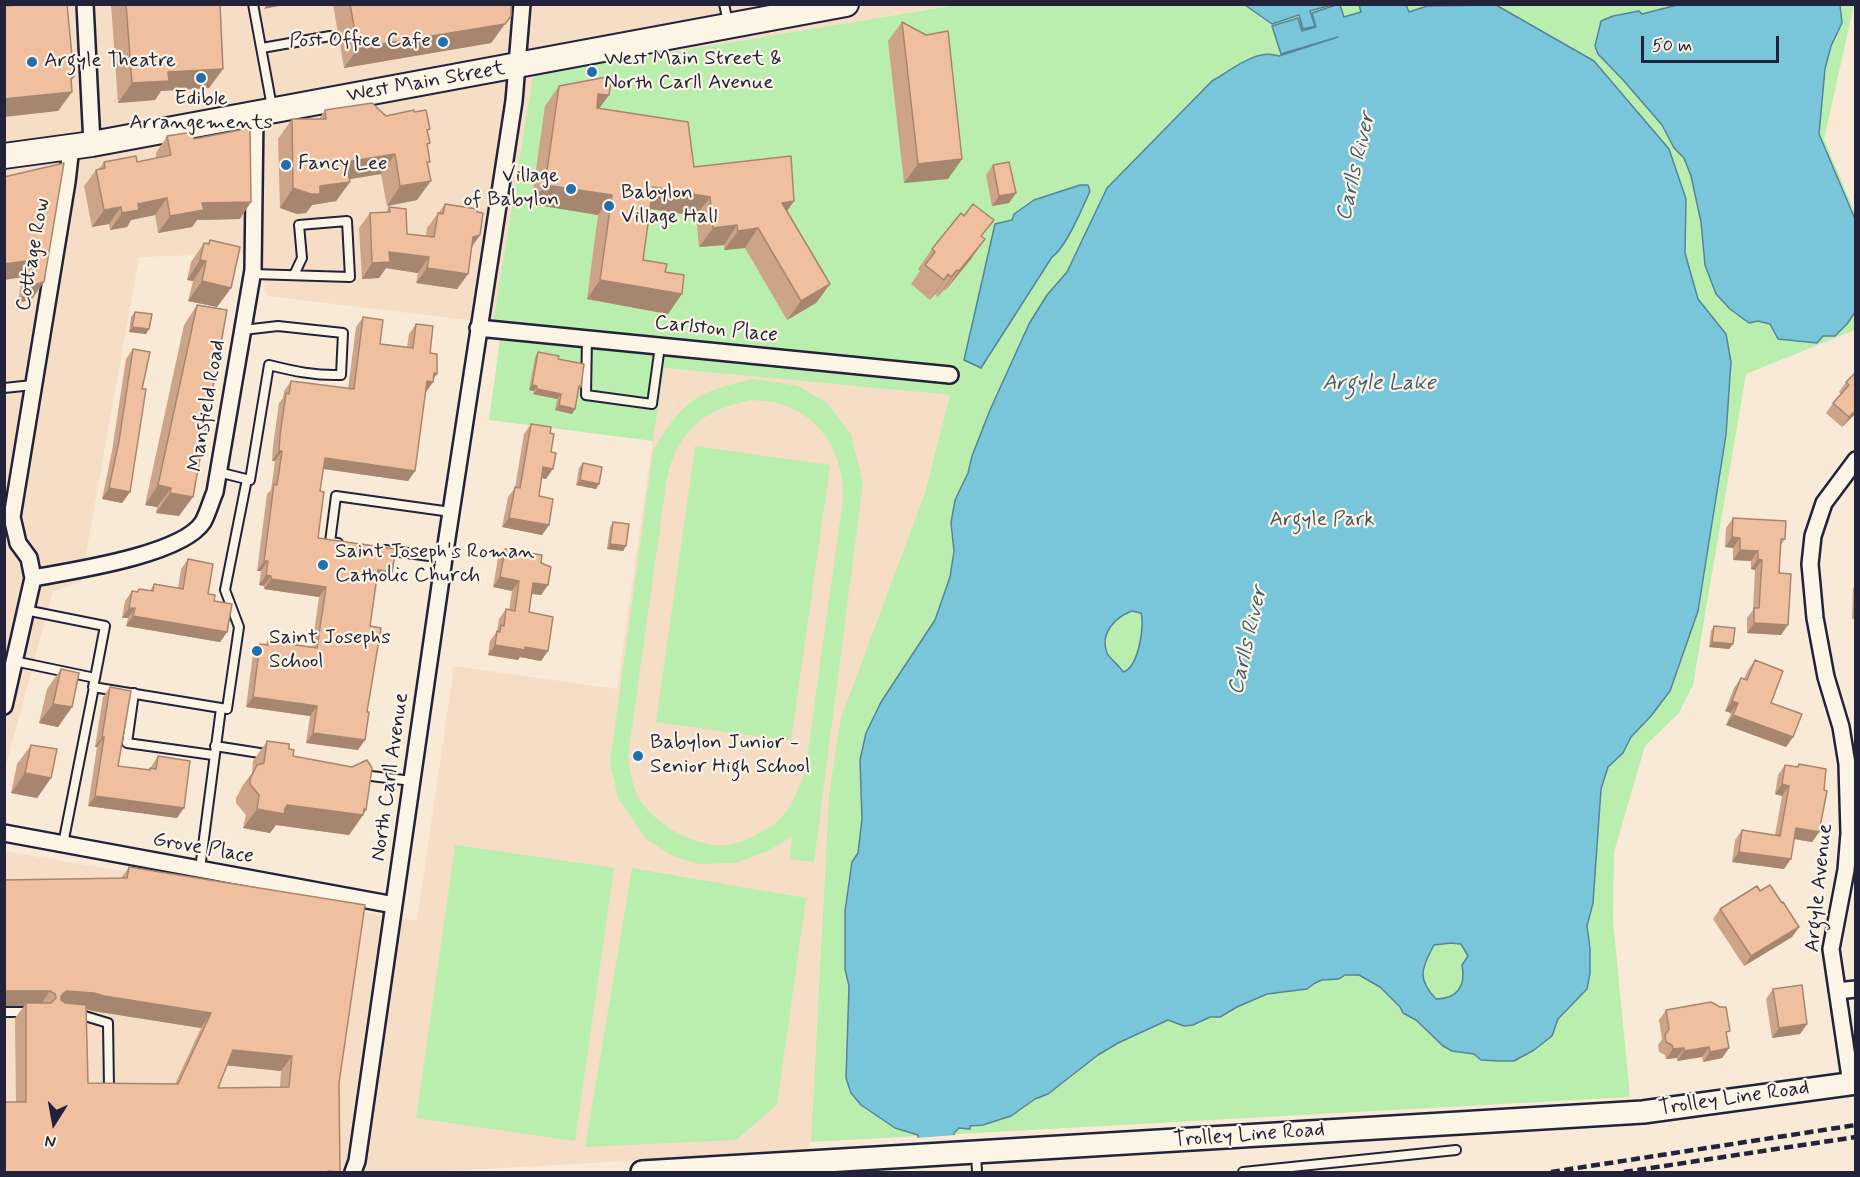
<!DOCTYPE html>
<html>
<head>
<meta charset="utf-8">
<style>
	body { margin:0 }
	#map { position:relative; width:1860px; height:1177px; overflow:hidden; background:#f9ead7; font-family:Mynerve,sans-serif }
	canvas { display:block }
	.frame { position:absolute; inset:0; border:6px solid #22223b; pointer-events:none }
	.north { position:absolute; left:24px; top:1093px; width:60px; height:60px; -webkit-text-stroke:4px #fcf5e5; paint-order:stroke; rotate:191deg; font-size:16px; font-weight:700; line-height:24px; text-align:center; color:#22223b }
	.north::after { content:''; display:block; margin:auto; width:21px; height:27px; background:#22223b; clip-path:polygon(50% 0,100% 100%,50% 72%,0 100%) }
	.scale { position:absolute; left:1641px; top:36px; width:138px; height:27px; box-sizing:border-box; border:3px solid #22223b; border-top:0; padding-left:8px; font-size:18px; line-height:21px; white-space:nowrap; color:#22223b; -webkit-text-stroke:4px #fcf5e5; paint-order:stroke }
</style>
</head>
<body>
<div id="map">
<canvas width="1860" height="1177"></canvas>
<div class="frame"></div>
<div class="north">N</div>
<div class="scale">50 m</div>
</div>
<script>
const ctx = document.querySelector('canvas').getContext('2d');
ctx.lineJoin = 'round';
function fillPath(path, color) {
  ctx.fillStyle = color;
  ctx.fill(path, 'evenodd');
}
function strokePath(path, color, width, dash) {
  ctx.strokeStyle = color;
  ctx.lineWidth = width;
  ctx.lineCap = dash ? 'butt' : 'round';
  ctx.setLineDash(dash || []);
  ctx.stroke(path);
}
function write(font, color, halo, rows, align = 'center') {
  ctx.font = font + ' Mynerve,sans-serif';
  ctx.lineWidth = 4.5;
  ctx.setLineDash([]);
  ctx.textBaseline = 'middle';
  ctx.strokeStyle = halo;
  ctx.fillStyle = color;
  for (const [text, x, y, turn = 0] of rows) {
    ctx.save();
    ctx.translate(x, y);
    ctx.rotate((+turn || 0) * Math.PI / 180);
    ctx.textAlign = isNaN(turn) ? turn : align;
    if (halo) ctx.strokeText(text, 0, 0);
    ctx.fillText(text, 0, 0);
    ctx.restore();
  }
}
const built = new Path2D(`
	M5 5H954L533 75 493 323 267 296 256 253 139 257 81 582 53 591 5 769Z
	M663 368 950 395 924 496 829 794 811 1142 806 1151 430 1172H5L4 851 417 921 454 666 617 689Z`);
const green = new Path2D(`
	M956 5H1854L1824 139 1855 213V330L1746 374 1693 685 1679 713 1645 746 1614 852 1613 920 1630 1097 811 1142 829 794 841 718 924 496 950 395 664 368 653 441 489 420 502 325 493 323 533 75Z
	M754 379 798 386 827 403 851 434 863 483 814 862 790 859 792 836 768 851 735 863 699 864 673 856 646 839 618 798 610 762 653 451C682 401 697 391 754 379ZM752 400C761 401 772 401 781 404 823 417 844 456 843 499L805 773C798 790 791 808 778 821 774 826 767 828 762 831 753 837 743 842 733 844 701 851 657 827 640 800 632 787 630 770 628 756L667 477C679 428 705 409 752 400Z
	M695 446 830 465 791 741 656 722Z
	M455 845 614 868 575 1141 416 1118Z
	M632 868 806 898 777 1105 736 1140 585 1147Z`);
const water = new Path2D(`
	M1245 5H1331L1310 11 1315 26 1303 29 1299 15 1272 24Z
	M1336 5H1340L1344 17 1361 12 1359 5H1406L1409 12 1427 6 1496 5 1594 61 1669 149 1686 199 1685 253 1698 299 1726 334 1731 362 1726 435 1698 611 1670 691 1651 716 1631 737 1623 753 1608 767 1601 789 1593 903 1587 926 1590 949V973L1587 989 1558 1019 1552 1036 1534 1050 1514 1061H1499L1481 1060 1474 1054 1452 1051 1443 1046 1416 1020 1403 1013 1400 1007 1380 987 1359 975H1345L1339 979 1322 980 1315 983 1307 989 1267 994 1237 1007 1220 1017H1210L1193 1025 1184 1026 1168 1020 1118 1043 1098 1055 1048 1094 1035 1099 1011 1116 983 1125 970 1126V1129L959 1128 954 1133 951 1172H919L918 1135 895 1128 861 1105 851 1093 846 1078 849 986 845 969V911L852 862 858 853 862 819 860 760 866 733 881 702 935 620 950 577 954 551 951 523 955 500 968 473 972 456 990 410 1029 324 1047 295 1067 272 1107 188 1212 81C1231 71 1255 48 1279 56L1338 37 1281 54 1272 26 1298 18 1302 31 1316 27 1312 13ZM1132 611 1141 613C1145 627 1138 668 1123 672 1119 665 1110 659 1107 653 1099 633 1116 617 1132 611ZM1451 943 1461 944 1468 956 1462 965C1466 985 1458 999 1436 999 1417 979 1421 969 1434 945Z
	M1677 5H1840L1842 23 1831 46 1825 69 1819 134 1855 219 1856 311 1847 324 1835 336H1823L1817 343 1778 339 1770 324 1758 321 1749 323 1730 309 1716 294 1705 265 1701 222 1691 176 1684 158 1674 148 1662 125 1624 81 1598 54 1595 46 1601 21 1613 16 1639 11 1642 14Z
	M1080 185H1088L1090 191C1083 207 1066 248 1052 257L981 368 964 360 995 224 1012 220 1014 214 1034 200Z`);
const pier = new Path2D(`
	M956 1135 954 1172H918L915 1138Z`);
const service = new Path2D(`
	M253 4 272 107
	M724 4 728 22
	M262 48 330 36
	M253 274 350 277 347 221 299 225 302 258 294 275
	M587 338 586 395 652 404 660 346
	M4 388 33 385
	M218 472 250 480 269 365C293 371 316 376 341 375L343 333 278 326 243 330
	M338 543 330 542 336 496 451 512
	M385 550 444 558
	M14 661 95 678 105 626 25 610
	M95 678 93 687 227 709 239 627 225 590 247 479
	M134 693 127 743 213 755
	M215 746 266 754
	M363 775 412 781
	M63 844 94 687
	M200 869 221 708
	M4 1012H30
	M78 1014 108 1023 109 1087
	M976 1153 977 1172
	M1243 1172 1456 1150`);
const minor = new Path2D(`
	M85 4 92 144
	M478 328 950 375
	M33 578C71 571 182 555 203 522 208 513 211 501 215 492L253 270 255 114
	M4 706 33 578 29 558 18 543 12 517 67 182 71 147
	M4 833 394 905
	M1837 991 1856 989
	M1851 1084 1831 949 1846 870 1849 833 1847 764 1841 727 1826 677 1815 618 1810 564 1813 536 1824 503 1856 460
	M353 1172 357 1161 444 558 514 101 522 4`);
const secondary = new Path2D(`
	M642 1172 1643 1112 1856 1083`);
const primary = new Path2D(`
	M4 156 92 144 846 4`);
const rail = new Path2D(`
	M1551 1172 1856 1125
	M1624 1172 1856 1137`);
const wall = new Path2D(`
	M111 4H220L223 69 209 88 161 91 155 100 118 103Z
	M333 4H511L497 35 491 43 344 68Z
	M902 22 926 35 962 159 948 179 904 183 888 41Z
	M559 86 609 95 599 108 694 167 794 201 787 211 830 284 816 303 787 320 745 248 724 250V245L699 247 696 216 650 209 643 260 665 272 668 314 587 299 598 215 531 204 545 106Z
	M325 110 386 116 414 112 428 132V165L417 200 387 206 381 174 349 179 350 182 336 201 312 205 306 213 297 214 280 208 278 139 292 119H319Z
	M167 136 194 139 240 219 197 220 192 227 158 233 155 215 131 220 127 227 110 230 109 224 92 227 84 186 96 170 99 169 104 162H137L156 158V153Z
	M64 163 32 299 18 303 22 277 4 280V177Z
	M993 165 1016 193 1009 203 992 206 986 175Z
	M445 204 471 247 468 274 457 289 416 283 418 273 386 268 379 278 362 279 359 228 370 213 386 212 389 207 407 234 426 236 427 228Z
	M982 237 971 259 945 291 944 289 938 297 935 294 930 300 911 284 920 271 918 269 932 249Z
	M210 240 231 288 217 307 188 301 193 281 187 280 191 262 204 243H208Z
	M197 305 179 516 156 513 157 507 145 505 184 325Z
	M135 312 149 329 146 334 129 332 131 317Z
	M363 317 380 344 407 347 409 334 416 324 430 353 437 374 434 378 433 382 426 392H425L415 471 408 481 323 469 320 491 318 538 385 582 377 580 370 626 358 750 306 743 310 716 246 707 253 654 260 644 265 645 268 641 312 647 319 597 264 589V586L259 585 261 571H257L267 494 271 490 275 461H272L273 446 279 403 283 398 284 391 291 381 348 389 356 327Z
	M133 349 130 492 122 503 102 499 112 451 126 359Z
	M538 352 558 359 581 387 578 390 575 409 572 414 555 410 557 399 533 394 534 391 529 390 535 357Z
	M1856 372V413L1842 427 1826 413 1833 403 1841 394 1839 392 1846 382Z
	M531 424 546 479 542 478 539 496 549 525 542 535 502 527 508 497 515 488 524 434Z
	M583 463 599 484 596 489 576 485 579 468Z
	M1733 518 1785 539 1781 545 1779 573 1781 635 1747 633V618L1753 610 1755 570 1751 569V561L1733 560V548L1725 547 1726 528Z
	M613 522 626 546 623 551 607 549 610 527Z
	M505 549 541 563 548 585 541 595 531 594 529 612 541 661 520 657 518 660 488 655 490 641 497 631 499 619 506 609 509 610 512 591 493 587 498 558Z
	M188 559 208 594 214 601 227 632 220 642 126 626 128 618H122L125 601 132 591 136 592 139 589 150 591 154 584 178 588 181 569Z
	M1856 585V628H1854L1855 619H1852L1853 588Z
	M1714 626 1733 644 1729 649 1709 647 1711 631Z
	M1755 660 1771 703 1793 737 1786 747 1726 725 1731 713 1725 711 1734 688 1741 678 1744 679 1748 670Z
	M61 669 72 707 58 727 39 723 47 689Z
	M110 687 118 766 149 770 158 756 177 818 88 806 97 747H95L103 697Z
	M267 741 289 749 293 756 366 810 363 815 349 835 276 825 270 833 243 828 246 815 236 803V798L243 785 252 773 253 761Z
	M31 745 51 778 37 798 11 793 17 764Z
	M1799 764 1819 832 1812 842 1794 839 1784 869 1732 862 1735 840 1742 830 1775 835 1782 796 1775 794 1778 775 1785 765 1797 767Z
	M129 867 339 1083 340 1173H4L16 1102 15 1018 24 1006H4L121 878ZM86 1009 93 1011 201 1028 175 1084 88 1083ZM227 1065 281 1071 280 1087 218 1088Z
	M1760 891 1799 927 1792 937 1744 966 1713 919 1720 909Z
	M1773 989 1807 1024 1800 1034 1772 1038 1766 999Z
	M1666 1010 1727 1035 1729 1048 1722 1058 1703 1062 1702 1057 1677 1061V1058L1666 1059 1665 1055 1659 1052 1658 1045 1662 1039 1659 1020Z`);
const shadedWall = new Path2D(`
	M267 4H289L264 9Z
	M511 16 491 43 344 68 358 48Z
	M223 69 209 88 161 91 155 100 118 103 132 83 168 72Z
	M71 77H74L62 93 72 92 58 111 4 117V99Z
	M598 94 609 95 595 114Z
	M395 154 381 174 333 182 346 162Z
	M962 159 948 179 904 183 918 164Z
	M431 181 417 200 387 206 400 186Z
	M350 182 336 201 312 205 306 213 297 214 280 208 293 188 320 186Z
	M545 185 612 195 598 215 531 204Z
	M653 187 710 197 696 216 639 207Z
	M1016 193 1009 203 992 206 999 196Z
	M167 198 155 215 131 220 127 227 110 230 122 213 138 204Z
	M794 201 780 221 782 203Z
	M251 202 240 219 197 220 192 227 158 233 170 216 202 203Z
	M121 207 109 224 92 227 104 210Z
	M737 225 724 245 699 247 713 228Z
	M758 228 745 248 724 250 738 231Z
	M480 235 469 251 473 237Z
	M985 239 971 259 945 291 959 271Z
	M389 252 429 257 418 273 386 268 379 278 362 279 372 263Z
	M34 260 22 277 4 280V264Z
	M200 260 206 261 193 281 187 280Z
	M427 268 468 274 457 289 416 283Z
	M957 270 944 289 938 297 951 277Z
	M948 274 935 294 930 300 944 280Z
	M600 280 682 294 668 314 587 299Z
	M202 281 231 288 217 307 188 301Z
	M44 282 32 299 18 303 30 286Z
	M830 284 816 303 787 320 801 301Z
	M132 327 149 329 146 334 129 332Z
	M434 373 437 374 431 382H433L426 392 420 391 427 381Z
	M532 385 537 386 534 391 529 390Z
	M537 389 561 394 557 399 533 394Z
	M559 405 575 409 572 414 555 410Z
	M1856 410V413L1842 427 1849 417Z
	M279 451H282L275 461H272Z
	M325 458 415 471 408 481 318 468Z
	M543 467 553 469 546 479 536 477Z
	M580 480 599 484 596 489 576 485Z
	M158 485 171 488 157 507 145 505Z
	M109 488 130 492 122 503 102 499Z
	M170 493 193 497 179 516 156 513Z
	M509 518 549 525 542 535 502 527Z
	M1732 537 1740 538 1733 548 1725 547Z
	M610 544 626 546 623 551 607 549Z
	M1740 550 1758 551 1751 561 1733 560Z
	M1758 559 1762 560 1755 570 1751 569Z
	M264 561H268L261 571H257Z
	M378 570 392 572 385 582 371 580Z
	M266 575 271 576 264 586 259 585Z
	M500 577 519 581 512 591 493 587Z
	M271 579 326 587 319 597 264 589Z
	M533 583 548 585 541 595 526 593Z
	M129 608H135L128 618H122Z
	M133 616 227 632 220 642 126 626Z
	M1754 623 1788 625 1781 635 1747 633Z
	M1712 642 1733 644 1729 649 1709 647Z
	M495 645 525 647 548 651 541 661 520 657 518 660 488 655Z
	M253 697 317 706 310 716 246 707Z
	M1732 701 1738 703 1731 713 1725 711Z
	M53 704 72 707 58 727 39 723Z
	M1733 715 1793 737 1786 747 1726 725Z
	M313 733 365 740 358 750 306 743Z
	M102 737H104L97 747H95Z
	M25 773 51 778 37 798 11 793Z
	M1782 784 1789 786 1782 796 1775 794Z
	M95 796 184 808 177 818 88 806Z
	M287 805 364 809 366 810 362 815H363L349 835 276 825 270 833 243 828 257 809Z
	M1796 828 1819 832 1812 842 1789 838Z
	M1739 852 1791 859 1784 869 1732 862Z
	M1799 927 1792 937 1744 966 1751 956Z
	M4 991H50L40 1006 26 1003 24 1006H4Z
	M66 991 94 993 211 1013 201 1028 93 1011 83 1008 56 1006 61 996Z
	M1807 1024 1800 1034 1772 1038 1779 1028Z
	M1709 1047 1702 1057 1677 1061 1684 1051Z
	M1684 1048 1677 1058 1666 1059 1673 1049Z
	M1729 1048 1722 1058 1703 1062 1710 1052Z
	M233 1050 292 1056 281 1071 223 1065Z`);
const building = new Path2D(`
	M18 4H67L74 77H71L72 92 4 99V6L18 5Z
	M126 4H220L223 69 168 72 169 81 132 83Z
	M350 4H511V16L505 24 358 48Z
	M902 22 926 35 948 31 962 159 918 164Z
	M612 76 609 95 598 94 597 108 688 122 694 167 791 156 794 201 782 203 830 284 801 301 758 228 738 231 737 225 713 228 710 197 653 187 643 260 667 264 665 272 684 275 682 294 600 280 612 195 545 185 559 86Z
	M372 103 386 116 414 110V112L426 110 430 129 427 130 430 143 427 144 430 162H427L431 181 400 186 395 154 346 162 350 182 320 186V194H311L293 188 292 119H326L325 110Z
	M250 128 251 202 202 203 204 210 170 216 167 198 138 204 139 210 122 213 121 207 104 210 96 170 105 168 104 162 136 156 137 162 171 155 167 136 193 132 194 139Z
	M1009 162 1016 193 999 196 993 165Z
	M64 163 44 282 30 286 34 260 4 264V177Z
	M445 204 477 209V212L483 213 480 235 473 237 468 274 427 268 429 257 389 252 390 262 372 263 370 213 390 212 389 207 406 209 407 234 434 237 438 213 443 214Z
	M973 204 994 220 981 236 985 239 959 271 957 270 951 277 948 274 944 280 925 265 935 252 932 249 961 213 964 216Z
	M210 240 240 247 231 288 202 281 206 261 200 260 204 243 209 244Z
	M197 305 227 310 193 497 170 493 171 488 158 485Z
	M135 312 152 314 149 329 132 327Z
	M363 317 383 320 380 344 413 348 416 324 433 326 430 353 437 354V374L434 373 433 382 427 381 415 471 325 458 320 491 324 492 318 538 396 549 392 572 378 570 370 626 381 628 367 712H369L365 740 313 733 317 706 253 697 260 644 268 645V641L317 648 326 587 271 579V576L266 575 268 561H264L274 484 277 485 282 451H279L280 436 286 393 289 394 291 381 354 389Z
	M133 349 150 352 142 389H146L130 492 109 488 119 441Z
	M538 352 559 356 558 359 584 364 581 387 579 386 575 409 559 405 561 394 537 389V386L532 385Z
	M1856 372V410L1849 417 1833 403 1849 385 1846 382Z
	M531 424 551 427 550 433 554 434 551 452 556 453 553 469 543 467 539 496 553 499 549 525 509 518 515 487 520 488Z
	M583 463 602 467 599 484 580 480Z
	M1733 518 1786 521 1785 539H1781L1779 573 1791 574 1788 625 1754 623V608H1759L1762 560 1758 559V551L1740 550V538L1732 537Z
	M613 522 629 524 626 546 610 544Z
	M505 549 542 555 541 563 551 567 548 585 533 583 529 612 553 617 548 651 525 647V650L495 645 497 631 500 632 501 625 504 626 506 609 515 611 519 581 500 577Z
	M188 559 213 564 208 594 215 595 214 601 232 604 227 632 133 616 135 608H129L132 591 138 592 139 589 153 591 154 584 183 589Z
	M1714 626 1735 628 1733 644 1712 642Z
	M1755 660 1783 671 1771 703 1802 714 1793 737 1733 715 1738 703 1732 701 1741 678 1747 680Z
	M61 669 79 673 72 707 53 704Z
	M110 687 131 691 118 766 150 770V768L156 769 158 756 190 761 184 808 95 796 104 737H102Z
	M267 741 289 744V749L294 750 293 756 352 767 367 760 372 768 366 810 364 809 363 815 287 805 286 808H285L284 814 257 809 259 795 250 784V779L257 765 264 763Z
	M31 745 57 749 51 778 25 773Z
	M1799 764 1826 769 1824 790 1827 791 1819 832 1796 828 1791 859 1739 852 1742 830 1780 836 1789 786 1782 784 1785 765 1798 767Z
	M129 867 365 905 339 1083 340 1172 328 1171V1173H4V1102H26V1003H51L56 998 55 994 50 991H4V880L127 878ZM66 991 94 993 104 996 211 1013 178 1084 88 1083 86 1005 65 1003 61 1000V996ZM233 1050 292 1056 289 1087 218 1088Z
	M1770 885 1782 903 1783 902 1799 927 1751 956 1720 909 1757 886 1760 891Z
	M1802 985 1807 1024 1779 1028 1773 989Z
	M1711 1002 1720 1007H1726L1730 1031 1726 1032 1729 1048 1710 1052 1709 1047 1684 1051V1048L1673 1049 1672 1045 1666 1042 1665 1035 1669 1029 1666 1010Z`);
const markers = [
	[443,42,6,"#1f6fb2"],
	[32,62,6,"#1f6fb2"],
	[592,72,6,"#1f6fb2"],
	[201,78,6,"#1f6fb2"],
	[286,165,6,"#1f6fb2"],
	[571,189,6,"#1f6fb2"],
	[609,206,6,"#1f6fb2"],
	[323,565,6,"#1f6fb2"],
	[257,651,6,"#1f6fb2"],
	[638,756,6,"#1f6fb2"]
];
const poiNames = [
	["Post Office Cafe",431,42,"right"],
	["West Main Street &",604,60],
	["North Carll Avenue",604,84],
	["Argyle Theatre",44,62],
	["Edible",201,100,"center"],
	["Arrangements",201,124,"center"],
	["Fancy Lee",298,165],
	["Village",559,177,"right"],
	["of Babylon",559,201,"right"],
	["Babylon",621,194],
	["Village Hall",621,218],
	["Saint Joseph's Roman",335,553],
	["Catholic Church",335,577],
	["Saint Josephs",269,639],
	["School",269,663],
	["Babylon Junior -",650,744],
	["Senior High School",650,768]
];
const streetNames = [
	["West Main Street",426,83,-10],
	["Cottage Row",34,255,-80],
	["Carlston Place",716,330,6],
	["Mansfield Road",208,406,-80],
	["North Carll Avenue",391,777,-82],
	["Grove Place",203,849,10],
	["Argyle Avenue",1820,888,-84],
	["Trolley Line Road",1734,1099,-8],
	["Trolley Line Road",1249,1136,-4]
];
const parkNames = [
	["Argyle Park",1322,521]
];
const waterNames = [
	["Carlls River",1357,167,-77],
	["Argyle Lake",1379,384],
	["Carlls River",1249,641,-77]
];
fillPath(built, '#f6ddc6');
fillPath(green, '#b9eeaf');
fillPath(water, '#79c5d9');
strokePath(water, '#56849a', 1.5);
fillPath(pier, '#f9ead7');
strokePath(service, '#22223b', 12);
strokePath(minor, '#22223b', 20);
strokePath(secondary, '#22223b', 26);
strokePath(primary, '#22223b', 28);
strokePath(service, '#fcf5e5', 8);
strokePath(minor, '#fcf5e5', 15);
strokePath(secondary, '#fcf5e5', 21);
strokePath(primary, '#fcf5e5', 24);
strokePath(rail, '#22223b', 4.5, [9, 4.5]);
fillPath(wall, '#cea489');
fillPath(shadedWall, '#a7866f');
fillPath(building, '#efbf9f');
strokePath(building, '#a7866f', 1.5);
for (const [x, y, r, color] of markers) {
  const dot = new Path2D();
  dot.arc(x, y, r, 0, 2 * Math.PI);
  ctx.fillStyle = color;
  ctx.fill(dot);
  strokePath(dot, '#fcf5e5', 2);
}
write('21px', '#22223b', '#fcf5e5', poiNames, 'left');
write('21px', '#22223b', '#fcf5e5', streetNames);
write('21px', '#485558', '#fcf5e5', parkNames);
write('italic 22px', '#405b72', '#fcf5e5', waterNames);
</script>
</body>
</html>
